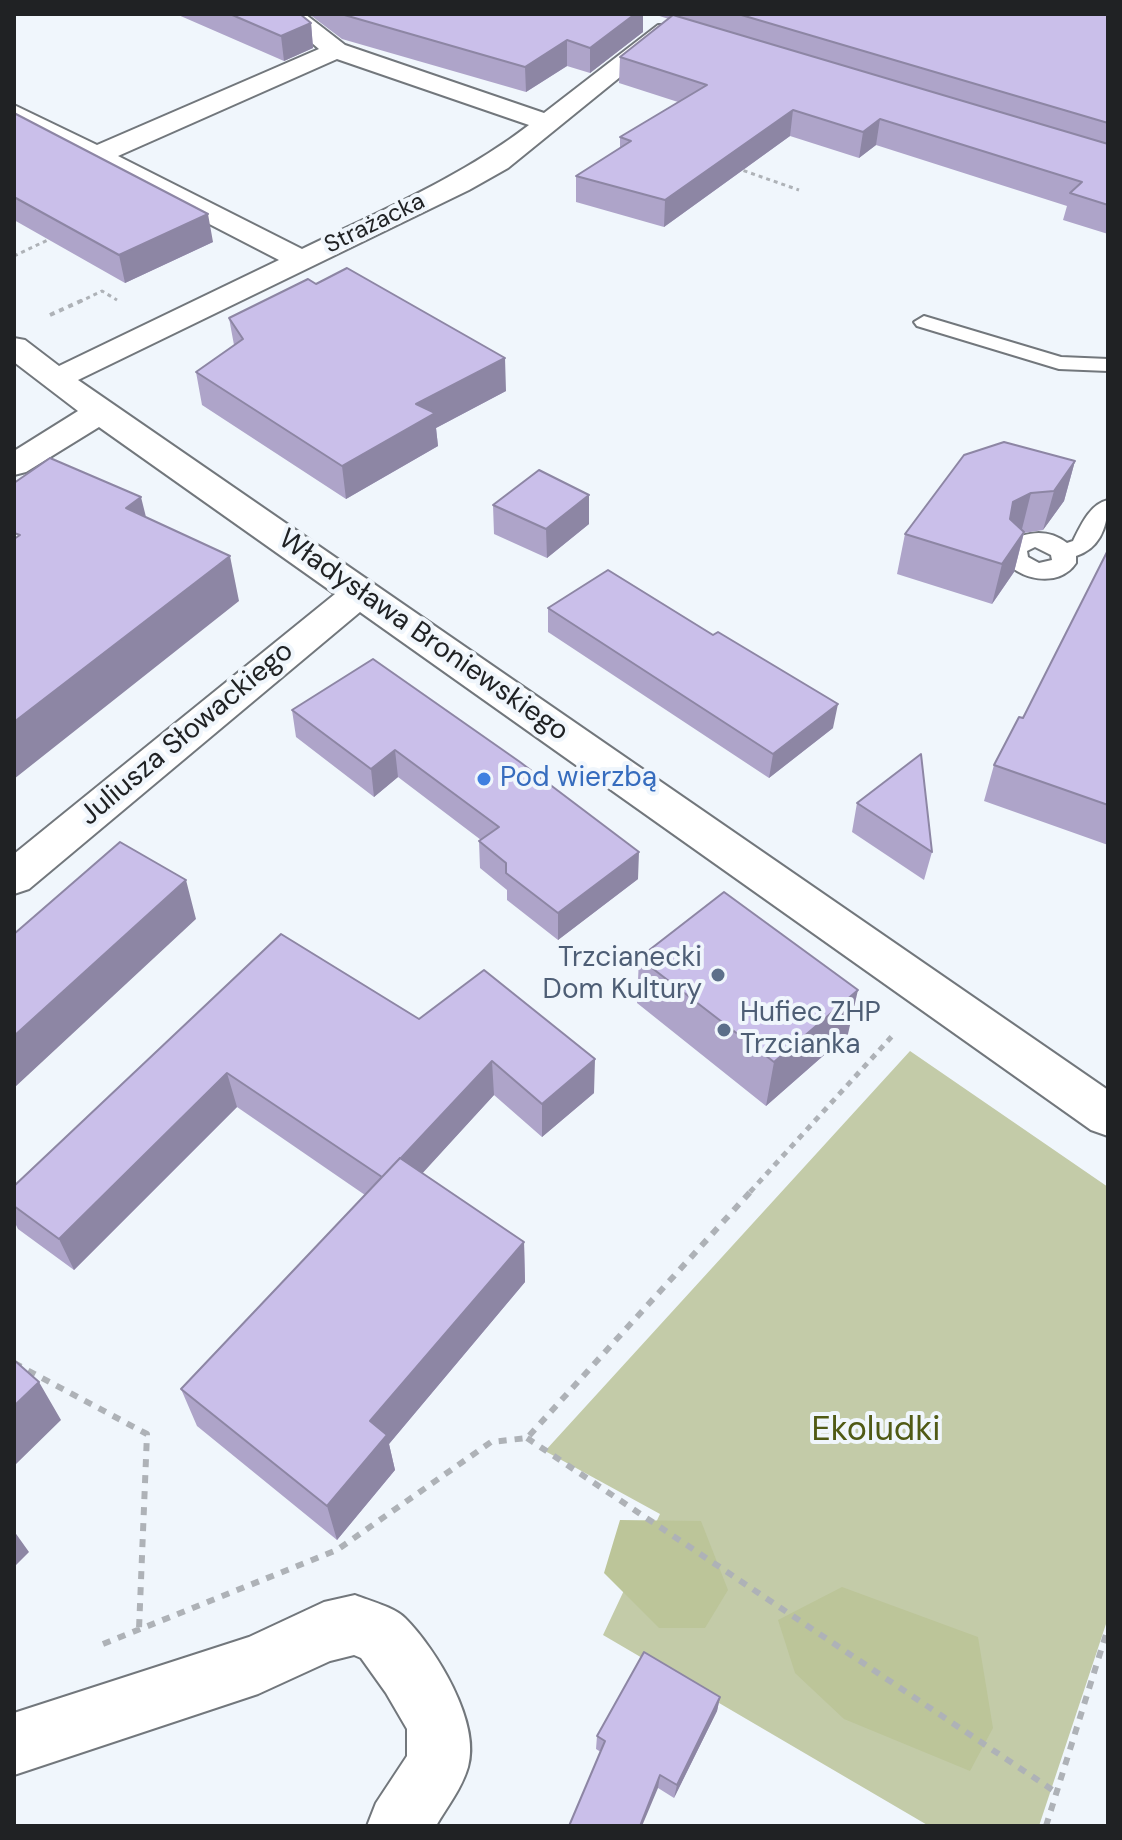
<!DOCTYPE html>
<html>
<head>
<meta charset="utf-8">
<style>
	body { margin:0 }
	#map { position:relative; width:1122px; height:1840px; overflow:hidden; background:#f0f6fc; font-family:"DM Sans",sans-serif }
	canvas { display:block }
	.frame { position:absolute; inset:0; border:16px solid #202224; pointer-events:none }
</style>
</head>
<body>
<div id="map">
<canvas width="1122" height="1840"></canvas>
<div class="frame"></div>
</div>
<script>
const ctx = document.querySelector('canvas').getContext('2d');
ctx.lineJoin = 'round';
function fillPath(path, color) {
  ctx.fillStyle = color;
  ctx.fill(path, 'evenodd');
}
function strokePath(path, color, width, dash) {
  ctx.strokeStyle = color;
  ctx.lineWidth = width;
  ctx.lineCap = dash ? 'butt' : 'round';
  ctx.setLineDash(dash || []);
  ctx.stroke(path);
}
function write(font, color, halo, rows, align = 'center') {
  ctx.font = font + ' "DM Sans",sans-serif';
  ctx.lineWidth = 8;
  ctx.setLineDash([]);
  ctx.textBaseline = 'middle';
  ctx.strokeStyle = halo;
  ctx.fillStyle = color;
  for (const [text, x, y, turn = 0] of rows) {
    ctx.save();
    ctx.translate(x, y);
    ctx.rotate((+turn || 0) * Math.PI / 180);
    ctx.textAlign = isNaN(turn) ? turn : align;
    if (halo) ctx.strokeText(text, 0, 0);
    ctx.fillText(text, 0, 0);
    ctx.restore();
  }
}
const green = new Path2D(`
	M910 1051 1108 1187V1618L1039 1826H929L603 1635 660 1514 545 1451Z`);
const forest = new Path2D(`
	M620 1520 701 1521 728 1590 705 1628H659L604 1573Z
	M842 1587 978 1637 993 1728 970 1771 844 1719 795 1673 778 1620Z`);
const pathFar3 = new Path2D(`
	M736 168 799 190
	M14 256 54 237
	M79 302 102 291 117 300`);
const pathFar2 = new Path2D(`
	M50 315 83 300`);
const pathFar1 = new Path2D(`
	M750 1192 894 1034`);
const path = new Path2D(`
	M14 1363 147 1434 139 1629
	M527 1438 1057 1793
	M103 1644 337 1550 491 1442 527 1438 752 1190
	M1046 1826 1108 1628`);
const service = new Path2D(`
	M924 316 1061 357 1108 359V371L1059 369 917 326 914 322Z
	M1108 500C1108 525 1101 548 1076 556V563C1059 589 1017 580 1002 557L1006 542C1027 532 1047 528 1067 543L1073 541C1081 525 1090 504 1108 500ZM1035 547 1051 555 1052 560 1039 563 1028 557 1027 551Z`);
const minor = new Path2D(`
	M278 14H305L345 45 544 113 658 25H674L678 30 508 168 469 190 78 380 1108 1090V1136L1091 1130 360 612 29 889 14 894V854L335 594 99 427 26 472 14 475V451L78 411 14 362V338L25 340 59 366 279 260 14 123V105L97 145 319 49ZM337 59 529 125C460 178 380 211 302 249L118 156Z
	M355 1595C370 1601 394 1607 405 1618 436 1649 481 1722 468 1767 462 1788 447 1807 436 1826H367L376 1803 407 1756V1729L386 1693 361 1658 354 1655 330 1661 258 1694 14 1775V1713L249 1637 324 1602Z`);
const wall = new Path2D(`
	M176 14H300L311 23 313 48 284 61Z
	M309 14H643V32L590 73 567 66 526 92 342 39Z
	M653 14H1108V234L1063 220 1067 206 876 145 859 158 790 136 664 227 576 202V176L620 148V137L678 102 619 83 620 57 669 19Z
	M14 113 213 242 125 283 14 220Z
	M316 284 506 391 436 428 438 446 346 499 202 405 196 372 234 345 229 318Z
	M1075 461 1064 501 1043 530 1024 533 1014 572 992 604 897 574 905 534Z
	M589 495V524L547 558 494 534 493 505Z
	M1108 550V845L984 801 994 765 1023 718Z
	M548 608 713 635 833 728 769 778 548 632Z
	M373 659 638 879 558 940 507 900V890L480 868 479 841 481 840 398 777 374 797 296 737 292 710Z
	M857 803 932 852 924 880 852 832Z
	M281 934 419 1019 594 1093 542 1137 494 1095 422 1173 524 1242 525 1282 389 1444 395 1470 337 1540 197 1426 181 1389 365 1195 237 1107 74 1270 18 1229 14 1221V1186Z
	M639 958 848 1034 766 1106 637 1003Z
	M720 1697 717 1711 674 1798 596 1749 597 1736Z`);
const shadedWall = new Path2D(`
	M635 14H643V32L590 73V48Z
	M311 23 313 48 284 61 281 36Z
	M567 40V66L526 92 525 67Z
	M793 110 790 136 664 227 665 200Z
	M880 119 876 145 859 158 863 132Z
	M208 214 213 242 125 283 119 255Z
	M505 358 506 391 436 428 438 446 346 499 342 466 416 404Z
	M1075 461 1064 501 1043 530 1054 491Z
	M1031 493 1021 533 1003 541 1013 502Z
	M589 495V524L547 558 546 529Z
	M141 497 152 541 126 508Z
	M1024 532 1014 572 992 604 1002 564Z
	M230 556 239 601 14 779V722Z
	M838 704 833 728 769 778 773 754Z
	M395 750 398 777 374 797 371 769Z
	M639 852 638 879 558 940V913Z
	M186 880 196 919 14 1088V1036Z
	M858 990 848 1034 766 1106 774 1062Z
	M595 1059 594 1093 542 1137V1104Z
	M492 1061 494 1095 388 1211 383 1178Z
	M227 1073 237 1107 74 1270 59 1239Z
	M524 1242 525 1282 389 1444 395 1470 337 1540 327 1506 370 1421Z
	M39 1382 61 1420 14 1466V1406Z
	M14 1531 29 1552 14 1567Z
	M720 1697 717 1711 674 1798 677 1785Z
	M660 1775 658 1788 642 1826H640Z`);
const building = new Path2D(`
	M230 14H300L311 23 281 36Z
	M341 14H635L590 48 567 40 525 67Z
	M738 14H1108V123Z
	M673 15 1108 144V205L1070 193 1082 182 880 119 863 132 793 110 665 200 576 176 631 141 620 137 707 85 620 57Z
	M14 113 208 214 119 255 14 197Z
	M347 268 505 358 416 404 435 413 342 466 196 372 243 339 229 318 308 279 316 284Z
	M1004 442 1075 461 1054 491 1031 493 1013 502 1010 519 1024 532 1002 564 905 534 964 455Z
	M50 458 141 497 126 508 230 556 14 722V539L20 535 14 533V483Z
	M539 470 589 495 546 529 493 505Z
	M1108 550V805L994 765 1019 717 1023 718Z
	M608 570 713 635 718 632 838 704 773 754 548 608Z
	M373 659 520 762 639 852 558 913 506 873V863L479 841 499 827 395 750 371 769 292 710Z
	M921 754 932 852 857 803Z
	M120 842 186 880 14 1036V934Z
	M724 892 858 990 774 1062 639 958Z
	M281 934 419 1019 484 970 595 1059 542 1104 492 1061 401 1158H400L382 1177 227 1073 59 1239 14 1206V1186Z
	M400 1158 524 1242 370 1421 387 1435 327 1506 181 1389Z
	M14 1360 39 1382 14 1406Z
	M644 1652 720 1697 677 1785 660 1775 640 1826H569L605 1741 597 1736Z`);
const markers = [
	[484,779,8,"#3f7fe0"],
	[718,975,8,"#5c6f8a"],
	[724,1030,8,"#5c6f8a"]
];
const farStreetnames = [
	["Strażacka",375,224,-26]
];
const streetNames = [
	["Władysława Broniewskiego",423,636,35],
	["Juliusza Słowackiego",187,734,-40]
];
const shopNames = [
	["Pod wierzbą",500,779]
];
const serviceNames = [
	["Trzcianecki",702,959],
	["Dom Kultury",702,991],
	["Hufiec ZHP",740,1014,"left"],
	["Trzcianka",740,1046,"left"]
];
const nearParknames = [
	["Ekoludki",876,1431]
];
fillPath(green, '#c3cba8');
fillPath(forest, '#bcc599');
strokePath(service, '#72777c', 4);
strokePath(minor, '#72777c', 4);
strokePath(pathFar3, '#aeb2b7', 3, [4, 4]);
strokePath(pathFar2, '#aeb2b7', 4, [5, 5]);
strokePath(pathFar1, '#aeb2b7', 5, [6, 6]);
strokePath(path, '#aeb2b7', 6, [8, 8]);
fillPath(service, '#fff');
fillPath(minor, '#fff');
fillPath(wall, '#aea4c9');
fillPath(shadedWall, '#8d86a4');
fillPath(building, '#cabfea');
strokePath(building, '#8d86a4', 2);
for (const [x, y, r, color] of markers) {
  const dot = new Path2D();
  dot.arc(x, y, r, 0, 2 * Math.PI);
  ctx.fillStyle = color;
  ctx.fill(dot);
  strokePath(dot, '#f0f6fc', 3);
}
write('24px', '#202224', '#f0f6fc', farStreetnames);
write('28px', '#202224', '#f0f6fc', streetNames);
write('28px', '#366cbe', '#f0f6fc', shopNames, 'left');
write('28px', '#4e5e75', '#f0f6fc', serviceNames, 'right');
write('34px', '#505a15', '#f0f6fc', nearParknames);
</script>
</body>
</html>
